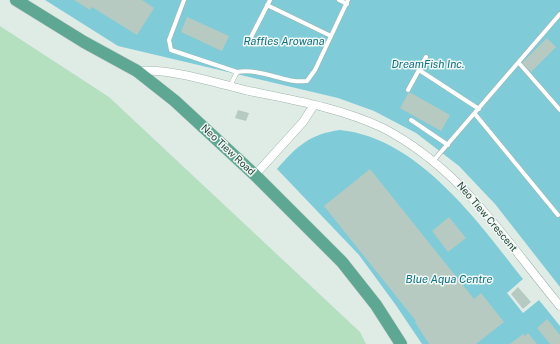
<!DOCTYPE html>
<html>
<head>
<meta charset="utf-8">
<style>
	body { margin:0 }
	canvas { display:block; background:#dfece6 }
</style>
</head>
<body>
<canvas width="560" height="344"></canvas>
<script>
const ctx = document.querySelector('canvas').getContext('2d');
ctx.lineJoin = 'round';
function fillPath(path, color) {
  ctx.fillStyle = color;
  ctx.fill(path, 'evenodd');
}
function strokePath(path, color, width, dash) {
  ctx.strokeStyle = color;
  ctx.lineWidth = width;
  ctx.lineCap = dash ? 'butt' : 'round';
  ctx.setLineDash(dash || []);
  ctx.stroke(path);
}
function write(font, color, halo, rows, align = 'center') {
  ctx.font = font + ' "Public Sans",sans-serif';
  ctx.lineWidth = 3;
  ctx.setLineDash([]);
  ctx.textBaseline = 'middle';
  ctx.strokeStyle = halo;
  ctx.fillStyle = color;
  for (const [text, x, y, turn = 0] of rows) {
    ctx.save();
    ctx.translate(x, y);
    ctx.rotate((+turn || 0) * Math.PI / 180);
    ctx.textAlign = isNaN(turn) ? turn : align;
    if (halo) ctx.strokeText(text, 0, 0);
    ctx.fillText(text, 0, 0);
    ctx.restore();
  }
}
const green = new Path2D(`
	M0 26 109 97 360 332 366 344H0Z`);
const water = new Path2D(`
	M45 0H560V287L495 204 476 184 459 166 416 133 374 111 338 98 118 46Z
	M340 130C419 138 478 222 523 279L507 293 523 313 539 300 560 326V344H422L395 304 359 255 277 169C297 146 310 134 340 130Z`);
const building = new Path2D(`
	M74 0H142L154 8 137 35 92 7 90 10Z
	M187 17 229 36 222 51 181 32Z
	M547 38 556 47 531 72 522 63Z
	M409 92 450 115 441 131 400 108Z
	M238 110 249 113 246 121 235 118Z
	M370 169 474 299 481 293 504 322 476 344H429L415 322 416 321 324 206Z
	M449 217 466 238 448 252 432 231Z
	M518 287 531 302 523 309 511 294Z
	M547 319 560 335V344H550L537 328Z
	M528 333 537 344H510L523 334 525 336Z`);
const lane = new Path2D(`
	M184 0 169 40 171 50 237 72C263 68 284 84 307 81L315 70 348 0
	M339 0 347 4
	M267 5 331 36
	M249 41 270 0
	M519 63 560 110
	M419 70 479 109
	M230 86 237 72
	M408 90 426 57
	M475 114 558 215
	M411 120 448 145
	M434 160 560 14`);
const street = new Path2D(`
	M137 71C170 68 216 83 249 91 294 100 341 108 383 128 462 169 505 240 560 306
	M255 175 303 122 314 105`);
const primary = new Path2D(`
	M16 0 84 42 137 71 175 101 255 175 342 262 376 305 401 344`);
const streetNames = [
	["Neo Tiew Road",228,150,43],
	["Neo Tiew Crescent",487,217,50]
];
const waterNames = [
	["Raffles Arowana",284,42],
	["DreamFish Inc.",428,65],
	["Blue Aqua Centre",449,280]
];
fillPath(green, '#b4e0bf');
fillPath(water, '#7fccd8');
fillPath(building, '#b7cac1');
strokePath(lane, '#a1b4ad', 5);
strokePath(street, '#a1b4ad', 9);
strokePath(primary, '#c0c9c6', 13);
strokePath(lane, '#fff', 4);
strokePath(street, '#fff', 8);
strokePath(primary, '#5ea792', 12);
write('10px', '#1e3e34', '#eff8f4', streetNames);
write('italic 11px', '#117080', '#eff8f4', waterNames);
</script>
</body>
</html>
